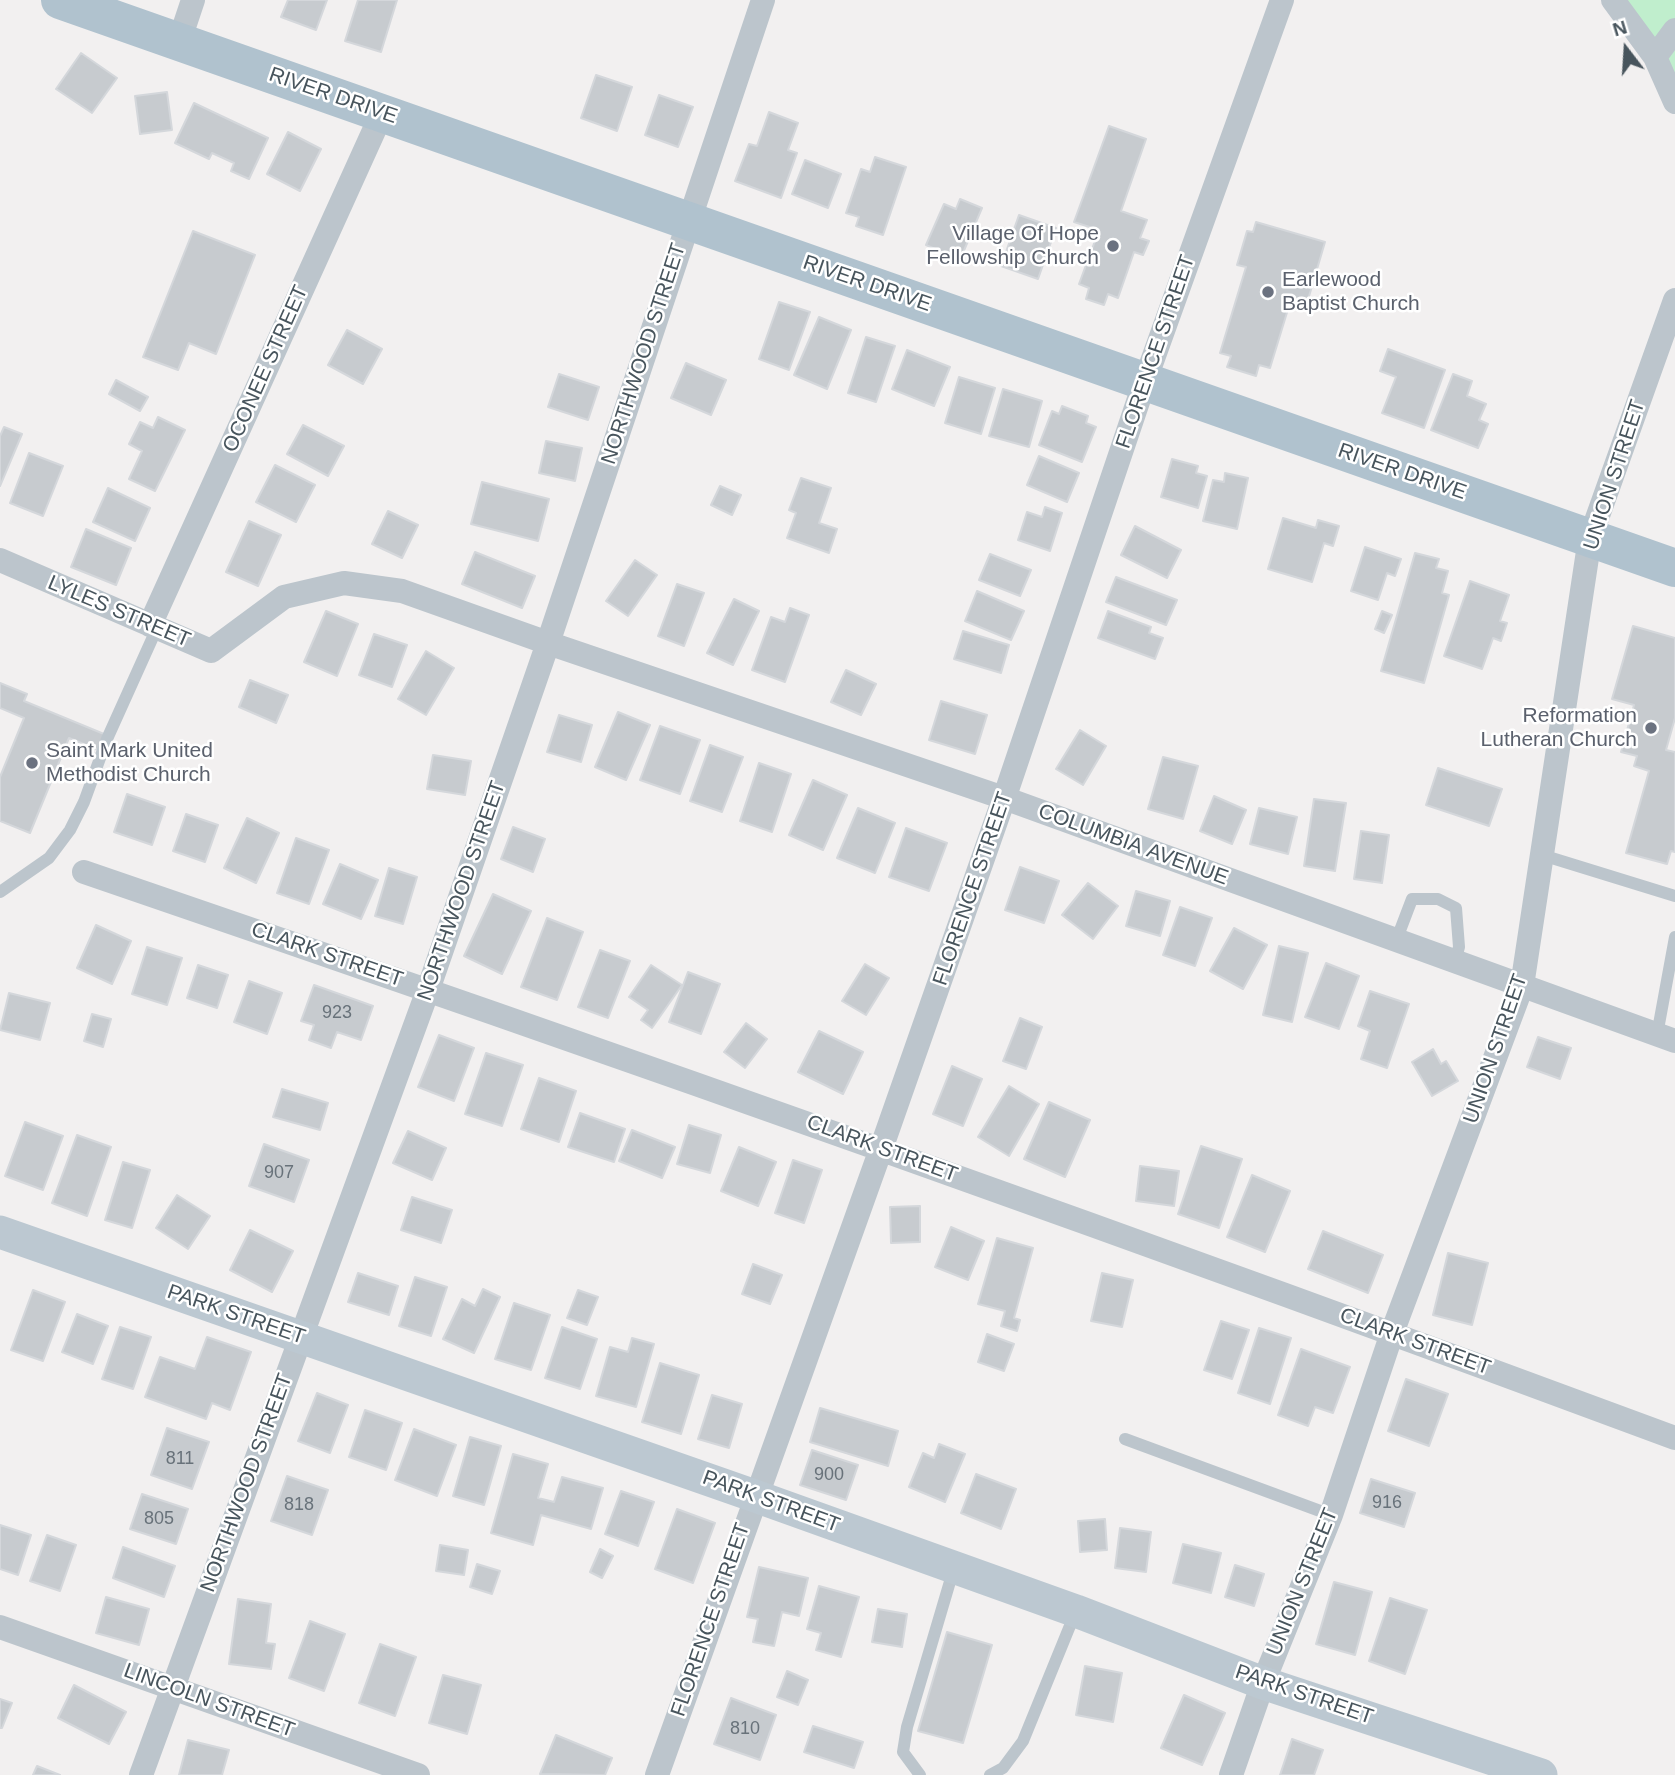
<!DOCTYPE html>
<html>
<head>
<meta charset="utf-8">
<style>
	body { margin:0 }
	#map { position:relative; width:1675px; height:1775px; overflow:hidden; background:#f2f0f0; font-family:Helvetica,sans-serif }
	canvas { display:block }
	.north { position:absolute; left:1591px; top:14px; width:70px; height:70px; -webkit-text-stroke:5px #fff; paint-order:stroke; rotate:343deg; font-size:19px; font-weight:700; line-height:28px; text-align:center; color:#48555d }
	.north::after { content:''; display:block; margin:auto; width:24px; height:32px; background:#48555d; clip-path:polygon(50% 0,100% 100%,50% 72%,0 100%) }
</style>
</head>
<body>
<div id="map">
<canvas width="1675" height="1775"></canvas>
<div class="north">N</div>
</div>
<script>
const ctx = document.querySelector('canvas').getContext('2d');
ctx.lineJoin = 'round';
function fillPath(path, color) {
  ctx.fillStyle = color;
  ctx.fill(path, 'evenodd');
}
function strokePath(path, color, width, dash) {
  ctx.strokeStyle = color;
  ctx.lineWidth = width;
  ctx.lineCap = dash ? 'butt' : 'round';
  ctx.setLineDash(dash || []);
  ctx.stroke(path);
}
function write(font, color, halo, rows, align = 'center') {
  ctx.font = font + ' Helvetica,sans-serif';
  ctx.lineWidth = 5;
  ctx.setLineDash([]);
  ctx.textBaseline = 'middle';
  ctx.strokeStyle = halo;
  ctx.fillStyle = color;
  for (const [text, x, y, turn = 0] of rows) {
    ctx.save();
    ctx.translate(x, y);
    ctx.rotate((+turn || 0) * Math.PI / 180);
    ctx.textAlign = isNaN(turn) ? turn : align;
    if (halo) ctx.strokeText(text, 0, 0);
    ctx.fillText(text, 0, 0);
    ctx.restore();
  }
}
const green = new Path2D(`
	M1613 0H1675V102Z`);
const building = new Path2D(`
	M288 0H327L316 30 281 17Z
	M358 0H397L381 52 345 41Z
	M81 53 117 78 92 113 56 89Z
	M596 75 632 87 617 131 581 118Z
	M167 92 172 130 140 134 135 96Z
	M659 95 693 107 678 147 645 135Z
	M194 103 268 138 249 179 231 171 234 163 212 153 209 159 175 143Z
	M769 112 798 123 788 150 797 153 781 198 735 181 749 144 757 146Z
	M1109 126 1146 139 1121 211 1147 220 1140 238 1149 241 1143 255 1134 252 1118 298 1108 294 1104 305 1086 299 1089 288 1079 284 1099 230 1074 222Z
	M288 132 321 149 300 191 267 174Z
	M875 157 906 167 883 235 856 226 859 217 846 213 861 169 870 172Z
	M805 160 841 174 828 208 792 194Z
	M960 199 982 208 960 260 926 245 944 204 956 209Z
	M1019 215 1056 228 1038 279 1001 266Z
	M1256 222 1325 242 1305 310 1289 306 1270 368 1259 365 1256 376 1227 367 1231 356 1220 353 1246 267 1237 265 1247 231 1253 232Z
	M193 231 255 255 216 354 189 343 178 370 143 357Z
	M779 302 810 312 789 370 759 359Z
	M819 317 851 330 827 389 794 375Z
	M347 330 382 349 363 384 328 365Z
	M866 337 895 346 876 402 848 393Z
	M1388 349 1445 370 1424 428 1382 413 1396 377 1380 371Z
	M907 350 950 367 934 406 892 389Z
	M686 363 726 380 711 415 671 398Z
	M559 374 599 387 588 420 548 407Z
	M1453 374 1472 381 1467 396 1486 404 1479 420 1488 424 1478 448 1431 430Z
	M959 377 995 388 981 434 945 423Z
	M116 380 148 397 140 411 109 394Z
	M1003 389 1042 401 1029 447 989 436Z
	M1062 406 1088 416 1086 423 1096 427 1082 462 1039 445 1052 411 1059 414Z
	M158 417 185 430 155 491 129 479 142 451 129 444 140 422 153 428Z
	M303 425 344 446 328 476 287 454Z
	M4 427 22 434 0 486V436Z
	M546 441 582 448 575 481 539 473Z
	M29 453 63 466 43 516 10 503Z
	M1039 456 1079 473 1067 502 1027 485Z
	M1172 459 1198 466 1196 473 1207 476 1198 508 1161 497Z
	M275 465 315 485 296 522 256 502Z
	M1225 473 1248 478 1237 529 1203 521 1213 480 1224 482Z
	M801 478 831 488 819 523 837 529 829 553 787 538 796 513 789 510Z
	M482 482 549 499 538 541 471 524Z
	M720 486 741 495 732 515 711 505Z
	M108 488 150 508 135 541 93 522Z
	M1045 507 1062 513 1050 551 1018 540 1027 512 1042 517Z
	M388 511 418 525 402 558 372 544Z
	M1283 518 1316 528 1318 520 1339 526 1333 546 1324 543 1312 582 1268 569Z
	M249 521 281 535 258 586 226 572Z
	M1135 526 1181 550 1167 578 1121 555Z
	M86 529 131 548 116 585 71 567Z
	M1365 547 1401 559 1395 576 1387 573 1378 600 1351 591Z
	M475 552 535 576 522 608 462 584Z
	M1415 553 1439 559 1436 568 1448 571 1442 593 1449 595 1424 683 1381 671Z
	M990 554 1031 570 1020 596 979 580Z
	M635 560 657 575 628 616 606 601Z
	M1116 577 1177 600 1166 625 1106 602Z
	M1470 581 1509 595 1500 621 1507 623 1501 641 1493 638 1482 669 1444 656Z
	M677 584 704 593 684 646 658 636Z
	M977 591 1024 611 1011 640 965 621Z
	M734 599 759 611 733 665 707 653Z
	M790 608 809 615 785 682 752 670 771 617 785 622Z
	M326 611 358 624 337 676 304 662Z
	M1108 611 1151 627 1149 633 1163 638 1155 659 1098 638Z
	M1382 611 1392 615 1384 633 1375 629Z
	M1633 626 1675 638V718L1666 750 1675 752V852L1671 851 1667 864 1626 853 1649 771 1634 766 1637 756 1621 752 1634 705 1612 699Z
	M963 631 1009 645 1001 673 954 659Z
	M374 634 407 645 392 687 359 675Z
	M426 651 454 668 426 715 398 699Z
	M846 670 876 684 861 715 831 702Z
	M250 680 288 695 276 723 239 707Z
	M0 683 27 694 24 701 104 734 98 750 69 738 30 833 0 821V777L24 718 0 708Z
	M941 701 987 715 975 754 929 740Z
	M618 712 650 725 626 780 595 767Z
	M559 715 592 725 581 762 547 752Z
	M660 726 700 740 680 794 640 780Z
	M1080 730 1106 746 1083 785 1056 769Z
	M710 745 743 757 722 812 690 801Z
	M433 755 471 761 465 795 427 789Z
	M1163 757 1198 766 1183 819 1148 809Z
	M759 763 791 774 772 832 740 821Z
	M1438 768 1502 789 1489 826 1426 805Z
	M813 780 847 795 823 850 789 835Z
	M127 794 165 807 152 845 114 832Z
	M1214 796 1246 810 1232 844 1200 831Z
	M1314 799 1346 803 1335 871 1304 866Z
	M858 808 895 823 875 873 837 858Z
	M1259 808 1297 817 1288 854 1250 844Z
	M186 814 218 825 205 862 173 851Z
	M247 818 279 833 256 883 224 868Z
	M513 827 545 839 533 872 501 859Z
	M906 828 947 843 929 891 889 877Z
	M1361 831 1389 835 1382 883 1354 879Z
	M296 838 329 850 309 904 277 893Z
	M340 864 378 880 361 919 323 904Z
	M1020 867 1059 881 1044 923 1005 910Z
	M389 868 417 877 403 924 375 916Z
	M1088 883 1118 906 1093 939 1062 915Z
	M1136 891 1170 901 1160 936 1126 926Z
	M493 894 531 911 502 974 464 956Z
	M1180 907 1212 918 1195 966 1163 955Z
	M547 918 583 932 557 1000 521 987Z
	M96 925 131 941 112 984 77 968Z
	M1234 928 1267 945 1243 989 1210 971Z
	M1279 946 1308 953 1292 1022 1263 1015Z
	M147 947 182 958 167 1005 132 994Z
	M600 950 630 961 608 1018 578 1007Z
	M1326 963 1359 976 1339 1029 1305 1017Z
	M865 964 889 978 866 1015 842 1001Z
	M198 965 228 975 217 1008 187 998Z
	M651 965 682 985 652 1028 641 1020 648 1010 629 997Z
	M688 972 720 984 701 1034 669 1022Z
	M249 981 282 993 267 1034 234 1022Z
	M314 985 373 1006 361 1040 337 1032 331 1048 309 1040 314 1025 301 1021Z
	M1370 991 1409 1004 1387 1068 1361 1059 1370 1031 1358 1026Z
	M9 993 50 1003 40 1040 0 1030Z
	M92 1014 111 1019 103 1047 84 1041Z
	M1020 1018 1042 1027 1026 1069 1003 1061Z
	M746 1023 767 1039 745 1068 724 1052Z
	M819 1031 863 1052 843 1094 798 1072Z
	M439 1035 474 1048 454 1101 418 1087Z
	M1538 1037 1571 1048 1560 1079 1527 1067Z
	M1433 1049 1441 1064 1446 1061 1458 1081 1432 1096 1412 1062Z
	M486 1053 523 1065 502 1126 465 1114Z
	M952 1066 982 1079 963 1126 933 1114Z
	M539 1078 576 1091 559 1142 521 1129Z
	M1009 1086 1039 1104 1009 1156 978 1137Z
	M282 1089 328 1103 320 1130 273 1117Z
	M1049 1102 1090 1120 1065 1177 1024 1159Z
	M580 1113 625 1129 614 1162 568 1147Z
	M25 1122 63 1136 43 1190 5 1176Z
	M689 1125 721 1135 710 1173 677 1164Z
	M632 1130 675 1147 662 1178 619 1161Z
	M408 1131 446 1148 432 1180 393 1163Z
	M77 1135 111 1147 87 1216 52 1203Z
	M264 1144 309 1160 294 1202 249 1186Z
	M1201 1146 1242 1159 1219 1228 1178 1214Z
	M739 1147 776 1162 758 1206 721 1191Z
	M793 1160 822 1170 804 1223 775 1213Z
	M123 1162 150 1170 132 1228 105 1220Z
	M1140 1166 1179 1171 1174 1206 1136 1201Z
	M1252 1175 1290 1191 1265 1252 1227 1237Z
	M177 1195 210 1216 188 1249 156 1228Z
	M412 1197 452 1210 441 1243 401 1230Z
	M920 1206V1242L891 1243 890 1207Z
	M951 1227 984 1241 968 1280 935 1267Z
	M250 1230 293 1251 272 1292 230 1270Z
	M1323 1231 1383 1255 1368 1293 1308 1269Z
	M997 1238 1033 1248 1014 1318 1020 1320 1017 1331 1001 1326 1005 1311 978 1304Z
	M1448 1253 1488 1263 1472 1325 1433 1315Z
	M753 1264 782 1275 770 1304 742 1294Z
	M358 1273 398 1286 389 1315 348 1302Z
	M1102 1273 1133 1280 1122 1327 1091 1321Z
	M415 1277 447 1287 431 1336 399 1326Z
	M483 1289 500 1297 474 1353 443 1339 462 1299 475 1306Z
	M33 1290 65 1302 43 1361 11 1350Z
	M578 1290 598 1297 587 1325 567 1318Z
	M514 1303 550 1315 531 1370 495 1359Z
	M77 1314 108 1326 93 1364 62 1352Z
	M1221 1321 1249 1330 1232 1379 1204 1370Z
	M120 1327 151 1337 133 1389 102 1379Z
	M562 1327 597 1339 580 1389 545 1378Z
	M1259 1328 1291 1338 1270 1404 1238 1393Z
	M987 1334 1014 1344 1004 1371 978 1362Z
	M207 1337 251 1352 230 1410 212 1403 206 1419 145 1397 160 1357 195 1369Z
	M632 1338 654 1344 636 1407 596 1396 610 1347 628 1352Z
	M1301 1349 1350 1367 1333 1413 1315 1407 1308 1426 1278 1415Z
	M660 1363 699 1375 681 1434 642 1422Z
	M1406 1379 1448 1394 1429 1446 1388 1431Z
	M317 1393 348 1405 330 1453 298 1441Z
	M712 1395 742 1404 729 1448 698 1439Z
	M820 1408 898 1431 888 1466 810 1442Z
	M365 1410 402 1423 386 1470 349 1457Z
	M167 1428 209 1442 192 1489 151 1475Z
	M414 1429 456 1445 437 1496 395 1480Z
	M470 1437 501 1446 484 1505 453 1496Z
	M939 1444 965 1454 945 1502 909 1487 923 1453 934 1458Z
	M812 1450 858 1465 846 1500 800 1485Z
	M513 1454 548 1464 538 1498 554 1502 562 1477 603 1488 591 1529 541 1515 533 1545 491 1533Z
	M976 1474 1016 1489 1001 1529 961 1513Z
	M287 1476 328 1490 312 1535 271 1521Z
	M1371 1479 1415 1493 1404 1527 1360 1513Z
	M621 1491 654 1502 638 1546 605 1534Z
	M142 1494 188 1509 176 1544 130 1529Z
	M677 1509 715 1523 693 1583 655 1569Z
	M1105 1519 1107 1550 1080 1552 1078 1521Z
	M0 1525 31 1535 18 1575 0 1569Z
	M1120 1528 1151 1532 1146 1572 1115 1568Z
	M47 1535 76 1545 60 1591 30 1581Z
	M1183 1544 1221 1553 1211 1593 1173 1583Z
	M440 1545 468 1550 464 1575 436 1571Z
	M123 1547 175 1566 164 1597 113 1578Z
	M600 1549 613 1556 602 1578 590 1572Z
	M477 1564 500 1571 492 1594 470 1587Z
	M1235 1565 1264 1574 1254 1606 1225 1597Z
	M759 1567 808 1578 799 1616 782 1612 774 1646 753 1642 758 1619 747 1617Z
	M1334 1582 1372 1592 1355 1655 1316 1644Z
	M819 1586 859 1597 841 1657 816 1650 821 1633 807 1629Z
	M106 1597 149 1609 139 1645 96 1633Z
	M1390 1598 1427 1610 1405 1674 1369 1661Z
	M238 1599 271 1604 266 1643 275 1644 271 1669 229 1664Z
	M878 1609 907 1614 902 1647 872 1642Z
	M310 1621 345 1634 324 1691 289 1678Z
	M947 1632 992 1645 963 1743 918 1731Z
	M380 1644 416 1657 395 1716 359 1703Z
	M1085 1666 1122 1673 1113 1722 1076 1715Z
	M787 1671 808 1680 798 1705 777 1697Z
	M443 1675 481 1685 467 1734 429 1723Z
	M74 1685 126 1712 109 1744 58 1718Z
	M1184 1695 1225 1713 1202 1765 1161 1748Z
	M731 1698 776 1715 760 1760 714 1744Z
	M0 1699 12 1703 2 1728H0Z
	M813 1726 863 1742 854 1768 804 1752Z
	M556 1735 612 1758 605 1775 540 1774Z
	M1292 1739 1323 1750 1314 1775H1280Z
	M188 1740 229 1750 222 1775H179Z
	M37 1766 60 1775H33Z`);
const lane = new Path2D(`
	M1542 855 1675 896
	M0 892 49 858 70 830 84 802 107 739 157 628
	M1396 941 1412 899H1438L1456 908 1459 947 1455 962
	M1657 1035 1675 937
	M1125 1439 1331 1515
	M920 1775 903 1752 907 1727 954 1568
	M990 1775 1003 1768 1023 1741 1076 1611`);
const street = new Path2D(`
	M1613 0 1655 57 1675 102
	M179 42 193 0
	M1655 57 1675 30
	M0 560 211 651 284 597 344 583 402 591 548 643 1004 798 1675 1041
	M150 625 382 113
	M84 872C617 1054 1147 1242 1675 1438
	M0 1627 418 1775
	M141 1775 428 990 548 643 763 0
	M657 1775 881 1149 1008 787 1145 381 1282 0
	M1231 1775 1263 1683 1331 1515 1392 1333 1522 986 1590 538 1675 300`);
const secondary = new Path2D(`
	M0 1232 755 1496 1076 1611 1263 1683 1541 1775`);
const primary = new Path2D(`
	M60 0 1675 568`);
const markers = [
	[1113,246,7,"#6b7280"],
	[1268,292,7,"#6b7280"],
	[1651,728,7,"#6b7280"],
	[32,763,7,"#6b7280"]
];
const numberNames = [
	["923",337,1013],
	["907",279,1173],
	["811",180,1459],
	["900",829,1475],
	["916",1387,1503],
	["818",299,1505],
	["805",159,1519],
	["810",745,1729]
];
const streetNames = [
	["RIVER DRIVE",333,96,19],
	["RIVER DRIVE",867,284,19],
	["FLORENCE STREET",1156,352,-71],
	["NORTHWOOD STREET",644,354,-72],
	["OCONEE STREET",266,369,-66],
	["RIVER DRIVE",1402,472,19],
	["UNION STREET",1615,475,-72],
	["LYLES STREET",119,612,23],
	["COLUMBIA AVENUE",1133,845,20],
	["FLORENCE STREET",973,889,-71],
	["NORTHWOOD STREET",462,891,-71],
	["CLARK STREET",327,955,19],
	["UNION STREET",1496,1049,-71],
	["CLARK STREET",882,1149,20],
	["PARK STREET",236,1315,19],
	["CLARK STREET",1415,1342,20],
	["NORTHWOOD STREET",247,1483,-70],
	["PARK STREET",771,1502,20],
	["UNION STREET",1303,1582,-68],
	["FLORENCE STREET",711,1620,-71],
	["PARK STREET",1304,1695,19],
	["LINCOLN STREET",209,1701,20]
];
const worshipNames = [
	["Village Of Hope",1099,234],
	["Fellowship Church",1099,258],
	["Earlewood",1282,280,"left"],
	["Baptist Church",1282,304,"left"],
	["Reformation",1637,716],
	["Lutheran Church",1637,740],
	["Saint Mark United",46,751,"left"],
	["Methodist Church",46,775,"left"]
];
fillPath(green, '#c0eecd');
fillPath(building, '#c7cbcf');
strokePath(building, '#d4d7db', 2);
strokePath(lane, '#bcc5cc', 12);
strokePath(street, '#bcc5cc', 24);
strokePath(secondary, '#bcc8d1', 33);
strokePath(primary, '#b0c2ce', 38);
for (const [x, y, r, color] of markers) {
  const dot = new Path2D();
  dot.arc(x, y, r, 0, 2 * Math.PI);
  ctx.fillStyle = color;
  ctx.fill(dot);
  strokePath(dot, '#fff', 2.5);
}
write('18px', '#68727a', null, numberNames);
write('21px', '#48555d', '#fff', streetNames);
write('21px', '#5b616d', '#fff', worshipNames, 'right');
</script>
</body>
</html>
